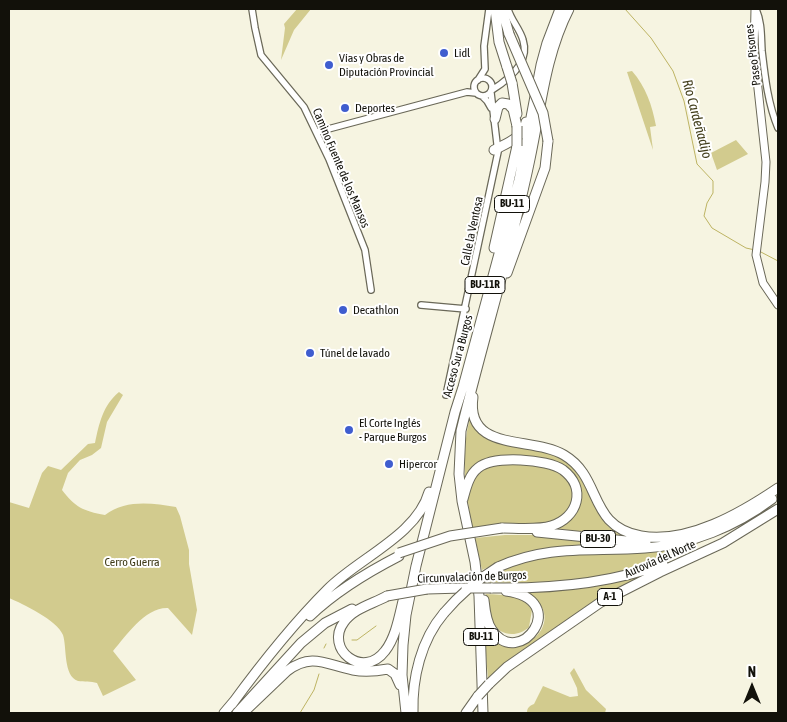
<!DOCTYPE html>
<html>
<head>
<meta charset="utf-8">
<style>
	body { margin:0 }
	#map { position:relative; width:787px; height:722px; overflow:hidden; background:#f6f4e1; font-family:"Asap Condensed",sans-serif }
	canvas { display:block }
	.frame { position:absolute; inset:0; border:10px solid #12110a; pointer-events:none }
	.north { position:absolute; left:727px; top:662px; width:50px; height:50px; -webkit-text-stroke:4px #fff; paint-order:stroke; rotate:0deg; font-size:14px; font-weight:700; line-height:20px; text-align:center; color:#12110a }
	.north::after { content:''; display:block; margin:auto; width:18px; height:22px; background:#12110a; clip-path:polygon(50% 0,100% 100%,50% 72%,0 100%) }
</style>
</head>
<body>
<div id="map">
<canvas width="787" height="722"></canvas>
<div class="frame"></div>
<div class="north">N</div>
</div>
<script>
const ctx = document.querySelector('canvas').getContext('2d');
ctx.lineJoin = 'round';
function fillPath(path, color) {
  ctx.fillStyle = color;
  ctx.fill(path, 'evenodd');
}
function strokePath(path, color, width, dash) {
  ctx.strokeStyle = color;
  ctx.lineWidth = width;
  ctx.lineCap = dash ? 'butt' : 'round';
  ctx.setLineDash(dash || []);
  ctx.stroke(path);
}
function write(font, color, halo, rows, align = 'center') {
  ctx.font = font + ' "Asap Condensed",sans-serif';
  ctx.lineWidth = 4;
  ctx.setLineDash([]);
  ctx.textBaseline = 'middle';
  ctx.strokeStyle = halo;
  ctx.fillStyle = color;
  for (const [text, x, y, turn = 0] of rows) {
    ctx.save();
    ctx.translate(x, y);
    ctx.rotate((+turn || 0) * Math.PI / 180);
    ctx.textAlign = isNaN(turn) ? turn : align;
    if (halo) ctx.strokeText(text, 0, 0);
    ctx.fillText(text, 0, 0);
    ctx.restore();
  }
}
const green = new Path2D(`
	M297 9H311L294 30 281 60 285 28 284 24Z
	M632 71C646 87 652 105 656 126L650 127 653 150 627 72Z
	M736 140 748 154 717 170 711 153Z
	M119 392 123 395 107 422 101 448 92 455 80 460 68 473 62 490C75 507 83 511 105 515 126 499 152 503 176 507L180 516 189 550V564L197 610 192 635 168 608C145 607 126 636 113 651L136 680 103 696 97 683C91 681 84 682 78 681 63 676 67 647 63 635 57 620 23 604 9 598V502L29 508 42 473 48 466 61 470 88 444 95 443C99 424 103 405 119 392Z
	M471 416 477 427C495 433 565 453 574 465 589 483 593 508 608 526 612 530 619 534 624 537L560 529V526C592 512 578 490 566 468 542 463 496 447 475 465 471 468 468 473 465 477 465 457 464 435 471 416Z
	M506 464 538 466 561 473 569 480 572 489 574 501 570 509 555 523 472 528 467 496 471 485 478 473 488 467Z
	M505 535H548L618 544V546C592 547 566 545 540 549 520 552 501 561 482 570L475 538Z
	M703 541C690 547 677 554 664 559 612 581 541 585 485 582L484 579C505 568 526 559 549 555 600 548 653 554 703 541Z
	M653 571 503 666 488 678 483 621C485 626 486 631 489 635 510 664 560 633 540 604 536 598 527 594 521 591Z
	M486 594C503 595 522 594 532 610L529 627C518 638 499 636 492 622 488 614 487 602 486 594Z
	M574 668 586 690 606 709 605 713H527C527 708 529 706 534 704L543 686 570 697 578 696 577 688 570 673Z`);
const stream = new Path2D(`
	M625 9 651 38 673 71 684 101 697 164 713 181V193L707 203 704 216 712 228 746 248 755 250
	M759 251 778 261
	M352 640H357L376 626
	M324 648 326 644
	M300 713 314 690 319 674`);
const minor = new Path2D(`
	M252 9 255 28 261 55 304 107 329 159 365 250 371 290
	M756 9C762 23 761 36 762 51 765 77 768 104 778 128
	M474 87a9 9 0 1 1 18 0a9 9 0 1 1-18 0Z
	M478 80 485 69 484 46 489 9
	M492 90C508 80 530 62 523 40 520 29 511 20 508 9
	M483 97 487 101 491 108
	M317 132 467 92 476 93
	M421 305 466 309
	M446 395 498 152 491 93`);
const major = new Path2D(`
	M755 9 754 52 766 162 765 182 756 255 763 283 778 305`);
const highway = new Path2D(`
	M495 9 499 42 507 67
	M502 9 509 34
	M512 83 517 114
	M495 119 498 107 502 103 508 104 513 109 517 126
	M494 150C507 143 523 138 526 122
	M494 248 517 146
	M507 273 545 168 548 141
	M473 397C465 453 533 436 564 455 603 478 587 526 641 536 688 544 741 513 778 488
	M463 499C466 488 469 475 478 468 494 455 547 459 563 470 587 488 578 518 551 526 539 530 515 528 502 528
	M537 532 646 543
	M498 567C549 544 592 552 645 548 691 545 736 526 772 499
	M491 588C548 589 609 584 663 564
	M427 589 463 588
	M387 596C373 604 354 608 344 622 324 649 363 680 385 651 397 636 400 611 405 593
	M484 600C485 610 486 622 492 630 519 671 573 600 506 591
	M310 616C336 591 366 573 399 556
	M489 684 507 667 601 602 660 572 723 543 778 509
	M232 704C262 663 293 624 328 589 359 558 417 535 429 492
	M224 713 235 700
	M237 713 301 643 325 623 352 609
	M243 713 287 671C312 652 327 665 353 670 364 672 377 671 388 669L395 674 400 685
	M406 713 402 675 403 645 406 615 416 566 455 412 463 387 519 180 541 65 547 43 560 9
	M413 713C412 678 421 640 444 613
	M466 713 478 696
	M483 713 479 596 475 562 462 501 459 474 461 431C483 340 511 251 530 159 541 108 545 56 569 9`);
const highwayBridge = new Path2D(`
	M509 34 543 113 548 141
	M507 67 512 83
	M517 146V126
	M399 553 450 536 502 528
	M466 588H491
	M387 596 427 589
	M444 613C460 594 477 580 498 567
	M478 696 489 684`);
const markers = [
	[444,53,5,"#3f5dcf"],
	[329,65,5,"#3f5dcf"],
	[345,108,5,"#3f5dcf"],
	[343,310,5,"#3f5dcf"],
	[310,353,5,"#3f5dcf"],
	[349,430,5,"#3f5dcf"],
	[389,464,5,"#3f5dcf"]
];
const shields = [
	[512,204,35],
	[485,285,40],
	[598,539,35],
	[610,597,25],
	[481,637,35]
];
const shieldNames = [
	["BU-11",512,204],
	["BU-11R",485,285],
	["BU-30",598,539],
	["A-1",610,597],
	["BU-11",481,637]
];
const poiNames = [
	["Lidl",454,53],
	["Vías y Obras de",339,58],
	["Diputación Provincial",339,72],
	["Deportes",355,108],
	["Decathlon",353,310],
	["Túnel de lavado",320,353],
	["El Corte Inglés",359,423],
	["- Parque Burgos",359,437],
	["Hipercor",399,464]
];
const streetNames = [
	["Paseo Pisones",753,55,-97],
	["Camino Fuente de los Mansos",341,168,67],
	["Calle la Ventosa",472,231,-78],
	["Acceso Sur a Burgos",458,356,-75],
	["Autovía del Norte",660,559,-24],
	["Circunvalación de Burgos",472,577,-2]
];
const parkNames = [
	["Cerro Guerra",132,562]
];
const waterNames = [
	["Río Cardeñadijo",697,119,75]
];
fillPath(green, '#d2cb8e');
strokePath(stream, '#bdb362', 1);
strokePath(minor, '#6a6858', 8);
strokePath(major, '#6a6858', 9);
strokePath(highway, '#6a6858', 11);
strokePath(minor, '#fff', 5.5);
strokePath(major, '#fff', 7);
strokePath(highway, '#fff', 9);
strokePath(highwayBridge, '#6a6858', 11, []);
strokePath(highwayBridge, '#fff', 9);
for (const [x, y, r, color] of markers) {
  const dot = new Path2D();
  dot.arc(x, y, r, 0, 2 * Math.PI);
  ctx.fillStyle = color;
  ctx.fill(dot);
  strokePath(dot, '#fff', 2);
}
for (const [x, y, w] of shields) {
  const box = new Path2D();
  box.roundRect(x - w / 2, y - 8.5, w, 17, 4);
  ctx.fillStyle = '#fff';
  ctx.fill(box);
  strokePath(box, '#12110a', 1);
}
write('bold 11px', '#12110a', null, shieldNames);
write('12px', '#12110a', '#fff', poiNames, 'left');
write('12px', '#12110a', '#fff', streetNames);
write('12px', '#3d3815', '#fff', parkNames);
write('italic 14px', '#433f1c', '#fff', waterNames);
</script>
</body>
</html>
